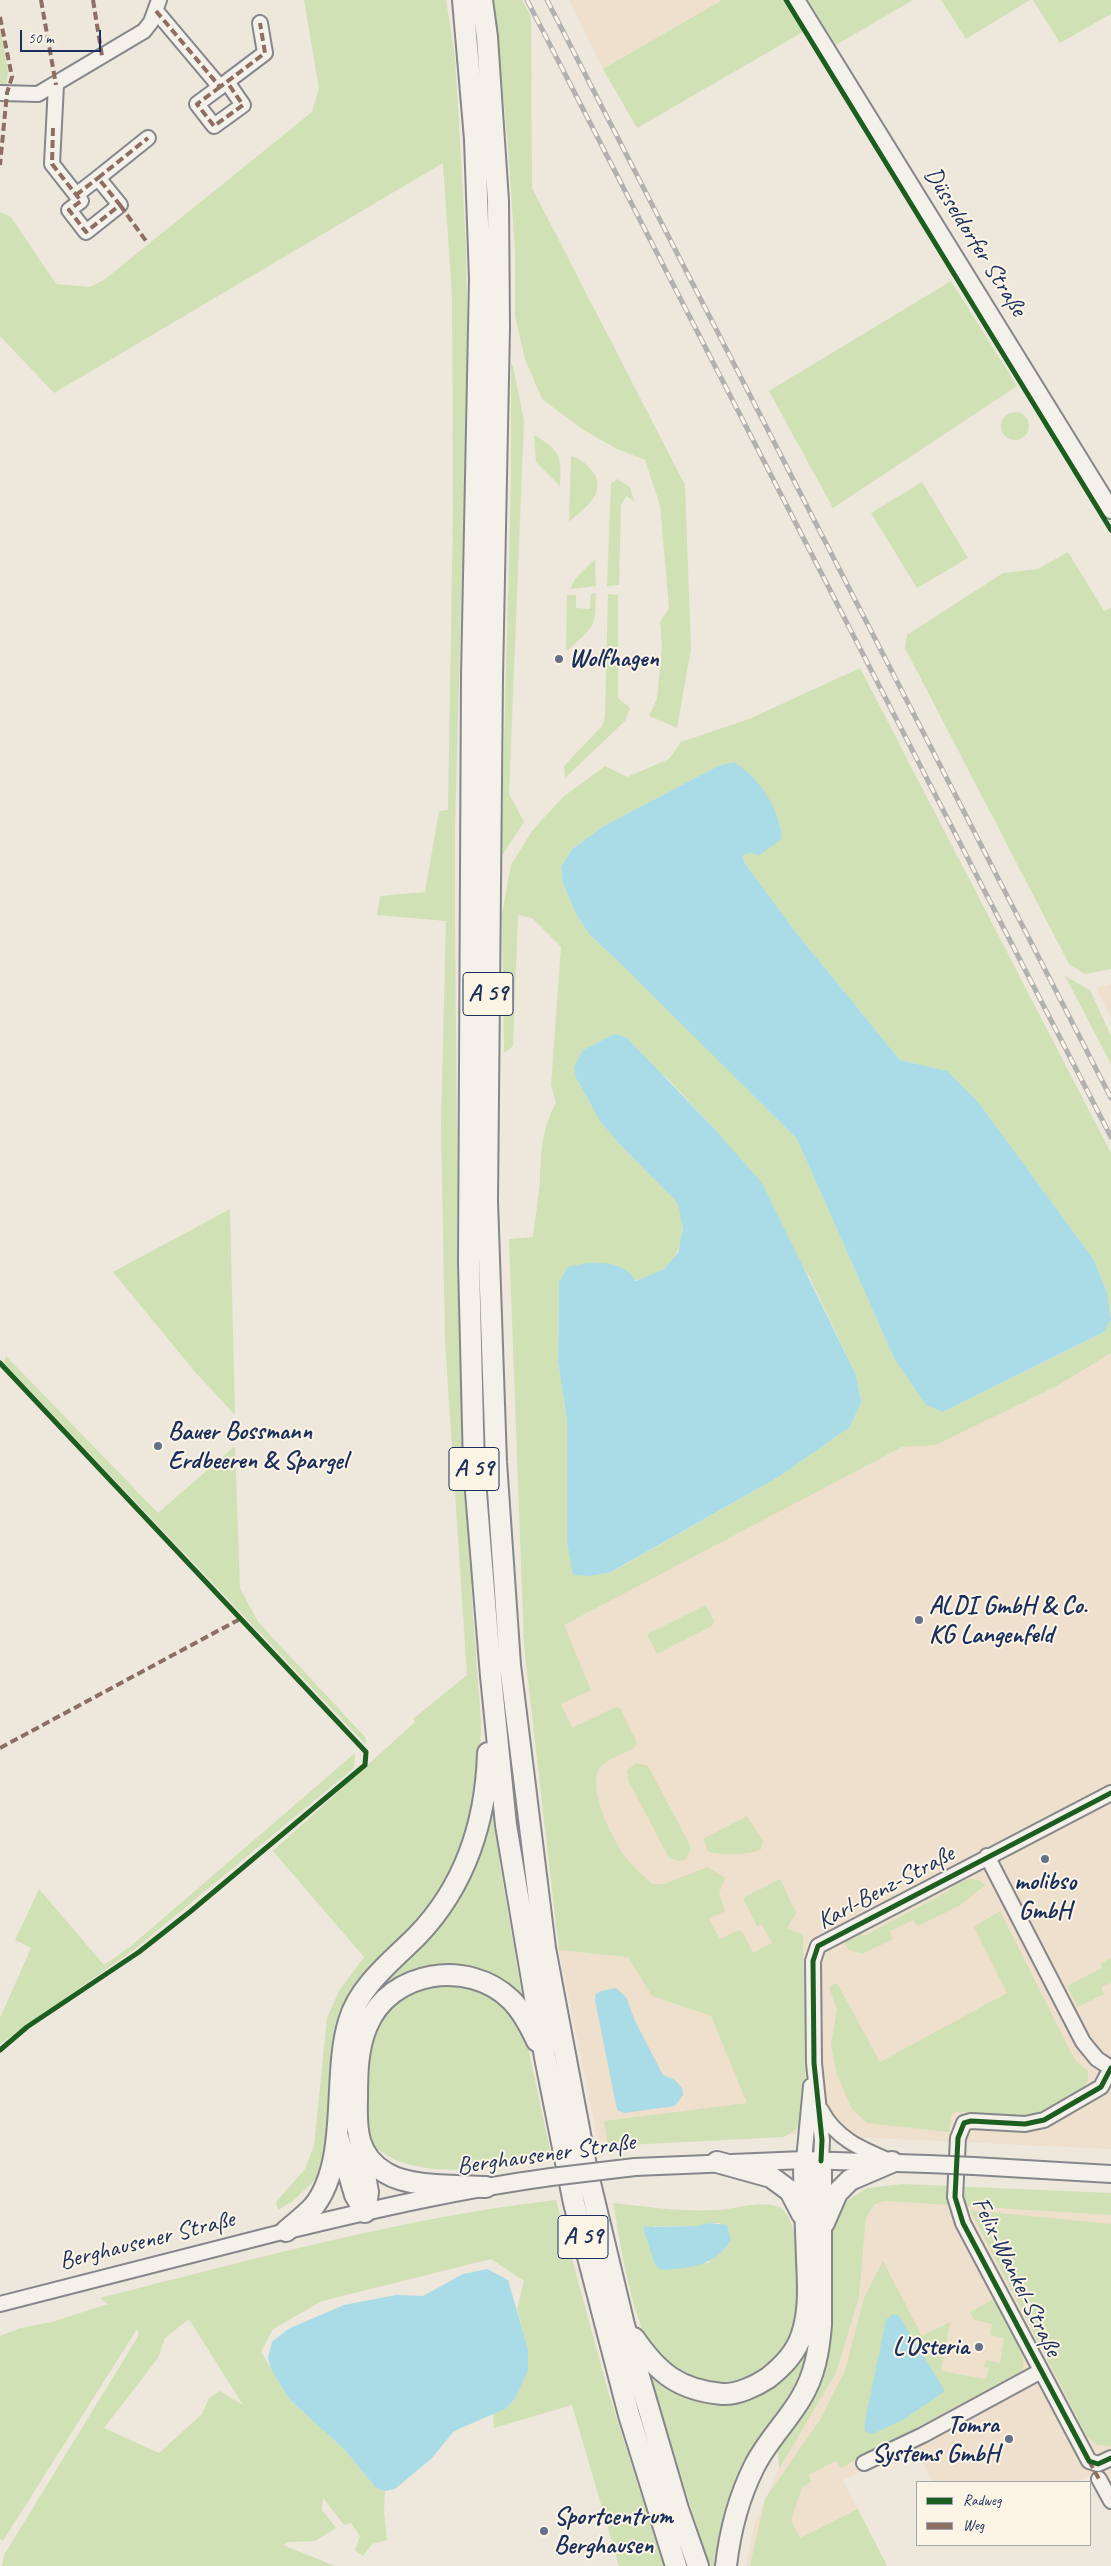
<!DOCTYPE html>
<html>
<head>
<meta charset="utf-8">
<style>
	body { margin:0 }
	#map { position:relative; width:1111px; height:2566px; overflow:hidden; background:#eee7dc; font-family:Caveat,sans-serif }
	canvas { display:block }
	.legend { position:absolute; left:916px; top:2481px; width:175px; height:65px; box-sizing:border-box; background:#fcf5e5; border:1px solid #a2a6af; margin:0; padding:6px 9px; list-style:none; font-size:15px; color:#1b2f5e }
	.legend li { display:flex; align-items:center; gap:10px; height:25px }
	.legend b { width:25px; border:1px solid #a2a6af }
	.scale { position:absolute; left:20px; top:30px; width:81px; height:22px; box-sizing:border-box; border:2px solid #1b2f5e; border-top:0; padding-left:6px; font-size:15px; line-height:18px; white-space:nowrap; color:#1b2f5e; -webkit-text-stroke:4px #fcf5e5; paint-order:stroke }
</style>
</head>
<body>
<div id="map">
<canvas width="1111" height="2566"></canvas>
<ul class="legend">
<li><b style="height:6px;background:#1b5e20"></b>Radweg</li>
<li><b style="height:6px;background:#8d6e63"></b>Weg</li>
</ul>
<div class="scale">50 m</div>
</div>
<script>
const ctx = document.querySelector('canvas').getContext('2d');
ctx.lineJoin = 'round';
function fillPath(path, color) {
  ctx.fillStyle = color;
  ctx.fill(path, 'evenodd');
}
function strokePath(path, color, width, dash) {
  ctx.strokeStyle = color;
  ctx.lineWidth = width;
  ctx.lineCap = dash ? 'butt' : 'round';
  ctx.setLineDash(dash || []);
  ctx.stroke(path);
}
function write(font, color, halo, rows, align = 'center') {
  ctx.font = font + ' Caveat,sans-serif';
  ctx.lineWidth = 4;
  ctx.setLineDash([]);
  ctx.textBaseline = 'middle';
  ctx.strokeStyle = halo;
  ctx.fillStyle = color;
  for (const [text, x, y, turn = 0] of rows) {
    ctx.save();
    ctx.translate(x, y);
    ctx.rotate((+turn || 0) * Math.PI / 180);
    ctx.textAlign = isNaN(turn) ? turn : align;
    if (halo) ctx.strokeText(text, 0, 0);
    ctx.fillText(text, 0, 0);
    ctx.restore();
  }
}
const built = new Path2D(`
	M569 0H722L603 69Z
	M1111 984V1018L1096 988Z
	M1111 1353V2149L725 2131 598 2141 559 1950 524 1645 902 1447 936 1445 1057 1386Z
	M884 2201 1111 2215V2512L1090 2475 1078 2482H933L914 2446 843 2480 887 2566H746L754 2525 779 2469 836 2373 859 2297 866 2218 874 2205Z`);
const green = new Path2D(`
	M304 0H446L455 57 466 245 468 355 455 828V921L459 1356 473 1616 481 1721 480 1773 463 1843 449 1875 413 1927 354 1990 342 2012 333 2052 325 2149 319 2176 293 2201 278 2210 276 2202 305 2169 314 2146 327 2018 339 1991 364 1957 273 1851 415 1722 413 1719 467 1675 445 1341 441 1124 446 921 377 915 380 896 425 892 439 811 448 810 453 510 452 295 443 163 54 393 0 336V212L11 217 56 284 90 287 104 280 312 112 319 88Z
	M494 0H522L531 17 532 188 685 485 691 649 677 728 649 716 657 699 662 647 660 622 669 608 660 505 645 460 617 449 582 429 542 399 525 359 515 316V251L508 147Z
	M722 0H783L803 32 637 128 603 69Z
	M808 0H913L836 45Z
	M941 0H1030L966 39Z
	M1033 0H1111V14L1060 43Z
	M0 27 8 71 6 88 0 87Z
	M951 281 1017 386 833 508 769 391Z
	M511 364 513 366 524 420 509 794 524 822 501 857 511 482Z
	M1001 426a14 14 0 1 1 28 0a14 14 0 1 1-28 0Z
	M534 435C560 450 562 456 560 486L536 462Z
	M571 456C582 460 589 465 595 475 605 496 583 509 569 522Z
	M617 479 630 487 634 501 626 496 621 505 619 585 607 586 611 484Z
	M922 482 968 558 917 588 871 513Z
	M1068 552 1104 611 1111 608V969L1085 974 1069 964 905 648 907 635 1003 573 1038 569Z
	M595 559 596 586 570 589 575 579Z
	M596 593C595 630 594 626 568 650L566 649 567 595H576V608L590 609 591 594Z
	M608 594 618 595V698L630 708 625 721 565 778 564 766 602 726 605 717Z
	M860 668 1111 1153V1353L1057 1386 936 1445 902 1447 564 1625 591 1690 561 1704 572 1728 616 1707 620 1708 637 1743 634 1748C625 1753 612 1757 603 1764 582 1781 614 1843 627 1859 634 1868 644 1876 652 1884H664L708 1867 725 1878 719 1893 725 1911 709 1919 720 1939 738 1930 743 1933 753 1953 772 1943 762 1924 757 1926 743 1898 780 1879 796 1913 787 1928 803 1935 806 2075 799 2127 784 2137 608 2146 604 2121 747 2103 711 2016 652 1996 628 1957 559 1950 524 1645 509 1239 533 1237C535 1218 539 1198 540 1178 541 1150 542 1129 556 1103L551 1085 561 947 532 918 518 915 513 1046 504 1053 502 914 511 865 532 831 563 797 605 766 627 777 669 759 681 742 749 719ZM734 762 751 853 743 855 744 862 794 930 900 1060 947 1071 979 1103 1094 1260 1107 1292 1111 1320 1104 1332 943 1412 894 1358 797 1139 623 966 590 935 577 916 563 884 561 867 572 849 602 827 718 766ZM614 1034 668 1079 712 1126 809 1276 856 1375 861 1402 850 1427 780 1476 612 1572 567 1420 558 1362 559 1282C599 1282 669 1293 681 1241 683 1230 684 1215 679 1204 673 1193 635 1161 625 1150 604 1128 590 1104 576 1078L583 1050Z
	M1065 976 1090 990 1111 1036V1064Z
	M230 1209 235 1415 196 1373 113 1272Z
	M6 1356 158 1513 235 1446 240 1588 258 1622 365 1737 366 1745 4 1363Z
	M706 1605 714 1621 712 1626 657 1654 647 1634Z
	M355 1753 354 1768 135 1949 0 2044V2018L31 1948 15 1940 39 1889 104 1965 131 1946Z
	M637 1763 648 1766 689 1843 691 1849 686 1859 680 1861 669 1858 628 1780 627 1770Z
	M492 1787 500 1866 524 2007 431 1969 363 2025 359 2175 349 2135 361 2006 420 1940Z
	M747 1816 763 1841 761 1849C753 1855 717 1856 708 1851L703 1839Z
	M969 1879 979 1880 985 1885 959 1906 918 1926 913 1920 890 1931 893 1939 862 1954 849 1950 844 1942 858 1935H866L950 1890 953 1885Z
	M1000 1911 1067 2045 1076 2061 1088 2071V2080L1083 2089 1041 2112 1027 2116 957 2112 952 2114 949 2132 867 2123 852 2109 837 2075 831 2045 837 2009 829 1987 837 1983 880 2062 1007 1993 974 1927Z
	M1111 1958V1983L1101 1987 1104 1994 1078 2007 1067 1986 1102 1968 1100 1964Z
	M471 1983 513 2012 526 2037 551 2155C504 2169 394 2187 366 2134 361 2124 364 2103 364 2092 364 2077 369 2038 375 2025 378 2016 407 1993 415 1985Z
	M903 2184 1111 2193V2215L884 2201 874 2205 866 2218 859 2297 836 2373 779 2469 777 2441 805 2401 827 2240 837 2207 867 2188Z
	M556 2200 608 2391 664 2566H619L572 2405 494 2428 493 2414 505 2408 515 2399 528 2349 517 2309 524 2281 491 2259 322 2301 273 2329 261 2352 290 2400 345 2450 376 2488 385 2491 384 2510 387 2540 372 2544 363 2556 355 2550 360 2536 351 2523 344 2525 323 2498 322 2510 336 2528 315 2541 289 2542 283 2545 335 2566H2L4 2555 139 2335 137 2329 3 2541 0 2539V2336L21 2328 52 2322 108 2304 100 2298C251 2260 401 2218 556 2200ZM189 2319 243 2405 220 2391 209 2398 202 2414 159 2453 104 2428 158 2358 165 2338Z
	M613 2203C647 2207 683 2212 718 2210 738 2209 759 2200 779 2207 787 2211 792 2224 794 2232 797 2253 799 2324 790 2341 778 2364 757 2375 734 2383 720 2387 710 2383 697 2379 690 2377 681 2377 675 2373 633 2349 622 2248 613 2203ZM709 2223H720L731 2240 727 2247 708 2263 655 2265 651 2251 654 2226H696Z
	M970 2210 1111 2224V2446L1097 2445 1087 2436Z
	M883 2261 922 2336 950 2322 941 2371 986 2379 989 2368 984 2367 986 2360 1000 2363 1004 2338 990 2335 992 2324 974 2320 970 2312 995 2298C1003 2315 1030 2354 1022 2371L841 2468 836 2461 808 2475 812 2482 802 2487 791 2520 800 2538 858 2509 887 2566H750L765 2499 820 2420 845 2371 864 2298Z
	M809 2323V2370L763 2443 723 2566H709L647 2365 656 2374 748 2392Z`);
const water = new Path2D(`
	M734 762C760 778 779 808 782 839L759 855 751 853 743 855 744 862 794 930 900 1060 947 1071 979 1103 1094 1260 1107 1292 1111 1320 1104 1332 943 1412 926 1405 894 1358 797 1139 623 966 590 935 577 916 563 884 561 867 572 849 602 827 718 766Z
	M614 1034 626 1037 712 1126 762 1183 856 1375 861 1402 850 1427 780 1476 611 1572 589 1576 573 1575 567 1541V1420L558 1362 559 1282 568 1267C592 1261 621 1258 636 1281L664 1269 678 1253 683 1229 678 1203 624 1149 600 1121 576 1078 574 1067 583 1050Z
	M616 1988 626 1997 635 2021 663 2075 675 2080 682 2088 683 2095 675 2106 624 2113 617 2110 595 2000 596 1994 601 1991Z
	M709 2223 727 2225 731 2240C715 2267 689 2268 661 2270L655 2265 643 2227 696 2226Z
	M487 2269 508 2280 528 2349V2370L515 2399 505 2409 454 2431 432 2458 395 2489 385 2491 376 2488 345 2450 290 2400 271 2369 268 2358 272 2342 288 2329 344 2305 396 2295 423 2296 463 2274Z
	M893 2314 899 2316 945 2391 903 2420 872 2434 865 2431V2421L886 2320Z`);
const minor = new Path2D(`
	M156 11 220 87 265 53 260 23
	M56 85 52 164 81 201 69 210 86 232 120 205 98 178 148 138
	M220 87 197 104 214 126 243 105 227 82
	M0 93 38 94 144 31 151 22 159 0
	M76 195 98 178
	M987 1856 1083 2042 1097 2059 1111 2068
	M1111 2068 1101 2087 1044 2120 1025 2124 971 2121 964 2123 958 2138 955 2197 963 2223 1089 2461 1098 2464 1111 2458
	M821 2110C835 2138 861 2149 890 2161
	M804 2160 811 2086
	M821 2161 822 2140 814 2063 813 1961 818 1946 1111 1793
	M0 2304 286 2231
	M864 2463 923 2435 1041 2371
	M1099 2479 1111 2501`);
const major = new Path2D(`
	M796 0 1111 510
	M974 2166 1111 2174
	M635 2167 804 2160 928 2164
	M288 2230C375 2209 462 2189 551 2177`);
const highway = new Path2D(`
	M463 0 475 139 480 279 472 676 469 1262 474 1467 491 1676 506 1825 545 2057 574 2203 629 2415 676 2566
	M482 0 487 37 498 201 499 328 492 677 487 1201 496 1462 510 1665 545 1948 586 2166 624 2325 678 2509 698 2566
	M338 2137 355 2195 365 2212
	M360 2147 368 2192 365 2212
	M717 2162 771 2177 790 2191 802 2214
	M486 2187C457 2185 410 2188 386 2173 357 2156 356 2130 357 2100 357 2076 357 2049 367 2026 390 1970 468 1959 510 1999 522 2010 530 2026 537 2041
	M824 2223 837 2193 850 2180 892 2162
	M286 2231C295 2223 306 2215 314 2206 350 2160 332 2075 349 2021 359 1986 392 1961 417 1936 465 1886 486 1821 488 1753
	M634 2338C658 2373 679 2390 722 2394 737 2395 756 2386 768 2378 783 2366 796 2353 802 2334 810 2310 808 2283 807 2259 806 2226 804 2193 804 2160
	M726 2566C730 2531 738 2499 754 2467 766 2442 787 2422 801 2398 815 2375 819 2350 821 2325V2161`);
const rail = new Path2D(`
	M527 0 1111 1137
	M547 0 1111 1098`);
const majorBridge = new Path2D(`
	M928 2164 974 2166
	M551 2177 635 2167`);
const quiet = new Path2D(`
	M41 0 56 85
	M93 0 102 56
	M156 11 220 87 265 53 260 23
	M0 17 12 77 7 93 0 165
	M220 87 197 104 214 126 243 105 227 82
	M53 128 52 164 81 201 69 210 86 232 120 205 98 178 148 138
	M76 195 98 178
	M120 205 146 241
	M0 1748 240 1619
	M1089 2461 1099 2479`);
const cycleway = new Path2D(`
	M786 0 1111 530
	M0 1363 366 1752 365 1765 191 1911 139 1952 27 2027 0 2050
	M1111 2068 1101 2087 1044 2120 1025 2124 971 2121 964 2123 958 2138 955 2197 963 2223 1089 2461 1098 2464 1111 2458
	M821 2161 822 2140 814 2063 813 1961 818 1946 1111 1793`);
const markers = [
	[559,659,5,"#656f8a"],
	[158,1446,5,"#656f8a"],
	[919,1620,5,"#656f8a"],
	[1045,1859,5,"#656f8a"],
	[979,2347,5,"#656f8a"],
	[1009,2439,5,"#656f8a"],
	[544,2531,5,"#656f8a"]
];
const shields = [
	[488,994,50],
	[474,1469,50],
	[583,2237,50]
];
const shieldNames = [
	["A 59",488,994],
	["A 59",474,1469],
	["A 59",583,2237]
];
const streetNames = [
	["Düsseldorfer Straße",975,242,58],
	["Karl-Benz-Straße",886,1888,-28],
	["Berghausener Straße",546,2155,-8],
	["Berghausener Straße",147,2241,-14],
	["Felix-Wankel-Straße",1016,2277,64]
];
const poiNames = [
	["Wolfhagen",569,659],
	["Bauer Bossmann",168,1432],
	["Erdbeeren & Spargel",168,1461],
	["ALDI GmbH & Co.",929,1606],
	["KG Langenfeld",929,1635],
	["molibso",1045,1882,"center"],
	["GmbH",1045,1911,"center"],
	["L'Osteria",969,2347,"right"],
	["Tomra",999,2425,"right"],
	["Systems GmbH",999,2454,"right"],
	["Sportcentrum",554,2517],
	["Berghausen",554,2546]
];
fillPath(built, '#efdfcd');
fillPath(green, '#d0e1b6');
fillPath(water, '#a9dce7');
strokePath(minor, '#86878b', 18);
strokePath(major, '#86878b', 20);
strokePath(highway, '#86878b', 24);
strokePath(minor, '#f4f0ea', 14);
strokePath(major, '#f4f0ea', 16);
strokePath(highway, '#f4f0ea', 20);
strokePath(rail, '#b1b1b2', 5);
strokePath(rail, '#fcf5e5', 3, [9]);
strokePath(majorBridge, '#86878b', 20, []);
strokePath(majorBridge, '#f4f0ea', 16);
strokePath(quiet, '#8d6e63', 4, [8, 4]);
strokePath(cycleway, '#1b5e20', 5);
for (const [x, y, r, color] of markers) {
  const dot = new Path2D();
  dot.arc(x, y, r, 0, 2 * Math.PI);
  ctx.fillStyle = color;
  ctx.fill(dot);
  strokePath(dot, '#fcf5e5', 2);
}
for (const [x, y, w] of shields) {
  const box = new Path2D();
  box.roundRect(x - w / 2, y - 21.5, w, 43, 4);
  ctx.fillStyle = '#fcf5e5';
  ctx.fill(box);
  strokePath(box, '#1b2f5e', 1);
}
write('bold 24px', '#1b2f5e', null, shieldNames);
write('25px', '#1b2f5e', '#fcf5e5', streetNames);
write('bold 25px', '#1b2f5e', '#fcf5e5', poiNames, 'left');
</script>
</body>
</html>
